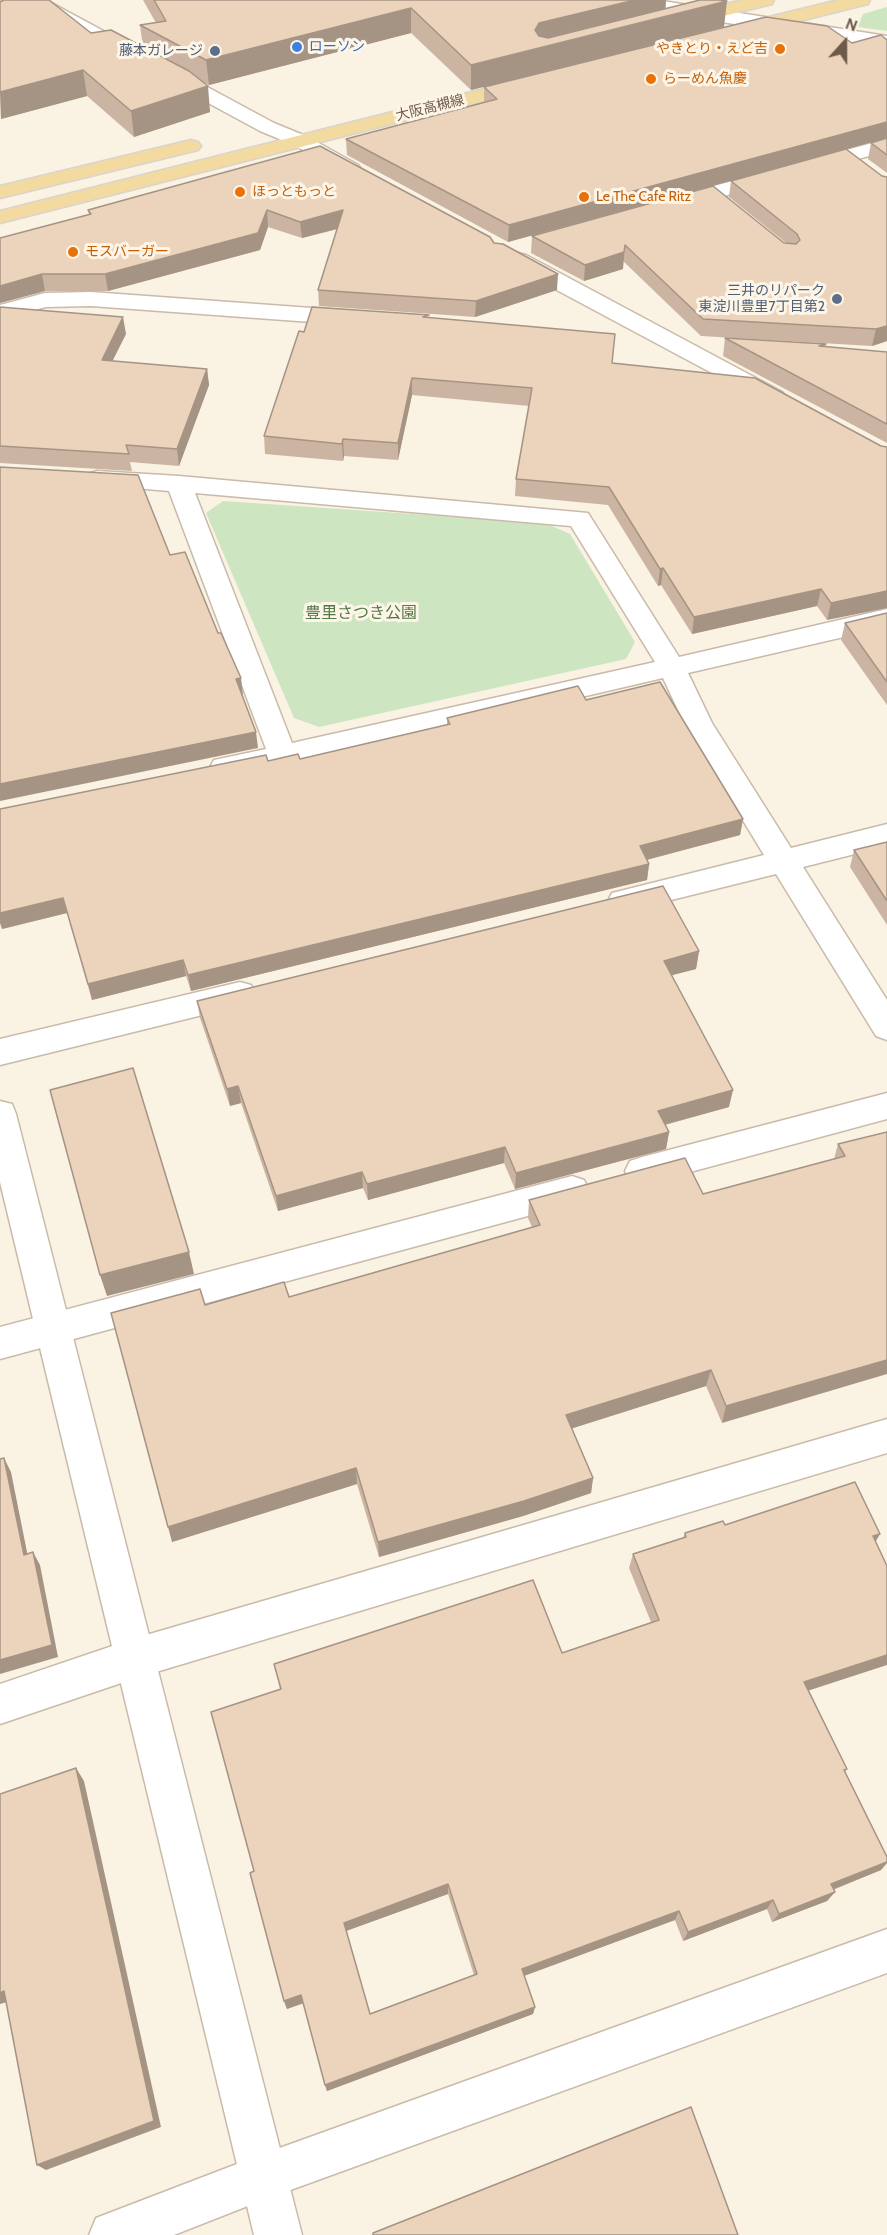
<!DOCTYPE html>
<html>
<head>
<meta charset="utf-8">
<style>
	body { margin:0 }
	#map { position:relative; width:887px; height:2235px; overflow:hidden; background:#faf2e2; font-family:Cabin,sans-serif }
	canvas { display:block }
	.north { position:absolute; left:815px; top:12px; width:60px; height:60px; -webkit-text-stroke:4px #fdf6e8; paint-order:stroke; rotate:21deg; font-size:16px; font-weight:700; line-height:24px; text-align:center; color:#6e5a4b }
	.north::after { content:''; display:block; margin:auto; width:21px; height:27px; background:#6e5a4b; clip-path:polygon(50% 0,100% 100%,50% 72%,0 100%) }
</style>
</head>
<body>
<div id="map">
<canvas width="887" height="2235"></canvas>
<div class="north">N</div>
</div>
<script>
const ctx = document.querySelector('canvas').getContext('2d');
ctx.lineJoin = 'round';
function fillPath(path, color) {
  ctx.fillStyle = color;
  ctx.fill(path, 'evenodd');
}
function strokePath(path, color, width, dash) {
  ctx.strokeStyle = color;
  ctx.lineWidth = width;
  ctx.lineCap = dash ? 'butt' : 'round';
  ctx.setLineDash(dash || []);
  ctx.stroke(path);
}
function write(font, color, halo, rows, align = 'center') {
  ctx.font = font + ' Cabin,"Noto Sans JP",sans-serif';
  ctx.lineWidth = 6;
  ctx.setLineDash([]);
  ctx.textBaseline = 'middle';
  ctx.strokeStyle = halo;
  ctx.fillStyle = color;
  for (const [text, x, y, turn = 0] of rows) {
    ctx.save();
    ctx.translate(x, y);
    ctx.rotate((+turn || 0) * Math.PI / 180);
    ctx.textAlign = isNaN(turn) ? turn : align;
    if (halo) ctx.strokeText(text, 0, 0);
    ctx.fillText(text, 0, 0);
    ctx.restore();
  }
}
const green = new Path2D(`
	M887 7V31L858 27 863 14Z
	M223 501 545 523 570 534 635 642 626 659 319 727 294 718 206 513Z`);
const minor = new Path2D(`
	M23 0H46L274 123 308 137 358 165 361 169 358 173 351 175 344 173 294 145 260 131 25 4Z
	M611 0H656L887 36V48L620 6 613 4Z
	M887 139V151L678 209 670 208 667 203 670 198Z
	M518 253 526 255 782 392 786 397 782 402 774 404 766 402 510 265 507 260 510 255Z
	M91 292 353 311 361 313 364 318 361 323 353 325 91 306 46 307 0 319V305L45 293Z
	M97 471 179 476 588 513 679 657 887 609V627L688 673 712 723 791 848 887 824V846L803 867 887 1000V1040L876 1036 776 874 623 912 612 909 608 901 612 893 764 855 685 725 663 678 328 756 224 777 214 774 210 767 214 760 266 749 169 491 88 484 85 479 88 474ZM195 493 571 526 655 662 292 743Z
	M240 982 251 985 256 994 251 1003 0 1065V1039Z
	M887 1093V1119L642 1185 630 1181 625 1171 630 1161 642 1157Z
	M572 1176 584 1180 589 1190 584 1200 572 1204 0 1359V1327Z
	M887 1419V1453L136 1678 0 1724V1684L136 1638Z
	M887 1929V1973L263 2200 174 2235H89L96 2218 263 2154Z`);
const tertiary = new Path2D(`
	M0 1101 12 1104 16 1114 302 2235H254L0 1182Z`);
const primary = new Path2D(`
	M742 0H774L772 4 683 26 676 24 674 20 676 16Z
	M838 0H870L868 4 740 36 733 34 730 30 733 26Z
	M527 78 534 80 537 84 534 88 0 223V211Z
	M191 140 198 142 201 146 198 150 0 198V186Z`);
const wall = new Path2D(`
	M0 0 91 33 143 47 140 25 156 23 143 0H666L665 9 724 27 471 90 411 33 209 85 203 82 210 112 134 137 87 96 1 119Z
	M484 87 887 138 508 242 347 155 346 139 484 102Z
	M887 138V173L868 159 871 143Z
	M320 146 494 243 557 290 475 317 319 306 318 290 338 229 302 238 268 227 260 250 108 291H45L0 303 89 215 88 210Z
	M882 176 887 341 872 346 701 336 623 261V269L584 281 531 253 532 236 786 243 729 197 731 181Z
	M0 307 126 334 112 361 207 369 209 385 179 466 130 462 132 471 0 463Z
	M429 317 613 363 881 446 827 620 817 606 692 634 661 585 658 586 608 505 515 496 516 479 529 406 412 395 398 460 344 456 343 461 265 454 264 436 304 332Z
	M725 338 826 344 825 347 887 352V443L723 356Z
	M887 613V705L841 640 845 623Z
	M586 700 743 819 740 835 647 860 649 864 647 880 191 991 186 976 92 1000 67 913 2 929 268 761 300 759 447 725V718Z
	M887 842V925L850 867 854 850Z
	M699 951 696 969 672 975 729 1107 665 1125 669 1132 666 1149 515 1189 504 1163 368 1200 363 1188 278 1211 241 1103 230 1106 200 1018 197 1001Z
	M887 1132 722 1423 706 1386 572 1428 593 1478 591 1493 523 1516 379 1557 357 1484 172 1542 205 1305 289 1297 532 1227 528 1218 529 1200 703 1194 834 1159 838 1144Z
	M725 1525 876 1542 809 1690 847 1769 845 1772 881 1870 833 1890 835 1892 827 1901 772 1922 767 1909 683 1941 675 1920 524 1976 535 2007 533 2014 327 2091 303 2003 287 2009 284 2001 254 1871 280 1689 274 1664 562 1653 651 1622 629 1568 633 1554 683 1538 685 1533ZM448 1894 474 1975 370 2014 346 1931Z`);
const shadedWall = new Path2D(`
	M633 0H666L665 17 727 1 724 27 471 90V65L535 30 539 23Z
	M411 8V33L209 85 206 60Z
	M83 70 87 96 1 119 0 92Z
	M208 86 210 112 134 137 131 111Z
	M887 122V138L508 242 509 225Z
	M267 210 268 227 260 250 108 291 105 274Z
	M343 210 344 227 302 238 300 222Z
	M625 245 623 269 584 281 585 265Z
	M42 274 45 291 0 303V286Z
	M558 274 557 290 475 317 476 301Z
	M123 317 126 334 105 376 102 360Z
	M887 326V341L872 346 876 329Z
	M207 369 209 385 179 466 177 449Z
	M412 378V395L398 460V443Z
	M343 439 344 456 343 461 342 444Z
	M663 568 661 585 658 586 660 569Z
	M821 589 817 606 692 634 694 617Z
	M887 591V608L827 620 831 603Z
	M241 678 243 695 238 696 236 679Z
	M256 732 258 748 0 801V784Z
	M743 819 740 835 638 862 640 846Z
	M649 864 647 880 191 991 188 975Z
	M63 898 67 913 2 929 0 923V913Z
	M699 951 696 969 661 978 664 961Z
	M183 960 186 976 92 1000 88 984Z
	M238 1086 241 1103 230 1106 227 1089Z
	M733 1090 729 1107 656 1127 658 1111Z
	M669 1132 666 1149 515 1189 516 1173Z
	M505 1147 504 1163 368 1200 367 1184Z
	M362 1172 363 1188 278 1211 276 1196Z
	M189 1252 194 1274 107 1296 100 1275Z
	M887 1360V1374L722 1423 726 1406Z
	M711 1370 706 1386 564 1431 566 1415Z
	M4 1458 11 1472 30 1567 24 1555Z
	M356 1468 357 1484 172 1542 168 1527Z
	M593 1478 591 1493 523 1516 379 1557 378 1542Z
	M880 1534 872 1548 873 1536Z
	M33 1552 40 1565 58 1657 0 1674V1660Z
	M887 1655V1665L798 1694 804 1682Z
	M76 1768 84 1781 161 2127 46 2170 37 2165Z
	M887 1862V1863L881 1870 824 1893 831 1884Z
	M448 1884V1894L346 1931 344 1923Z
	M835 1892 827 1901 772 1922 779 1914Z
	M773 1900 767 1909 683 1941 688 1932Z
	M679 1911 675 1920 521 1977 522 1969Z
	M4 1991 14 2000 0 2004V1993Z
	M301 1995 304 2003 287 2009 284 2001Z
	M535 2007 533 2014 327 2091 325 2085Z`);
const building = new Path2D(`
	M4 0H49L91 33 111 30 189 71 208 86 131 111 83 70 0 92V2Z
	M154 0H635L539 23 535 30 539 36 548 38 700 0H719L727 1 471 65 411 8 206 60 140 25 166 21Z
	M766 17 827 26 852 43 881 35 887 40V122L509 225 346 139 497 99 484 87Z
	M887 138V155L871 143Z
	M320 146 490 237 494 243 503 244 558 274 476 301 318 290 343 210 300 222 267 210 258 233 105 274H42L0 286V238L91 214 88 210Z
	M846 149 882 176 887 177V326L876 329 703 319 625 245 624 252 585 265 532 236 713 186 784 243 796 244 800 240 797 234 731 181Z
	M0 307 123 317 102 360 207 369 177 449 126 445 129 454 0 446Z
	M312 307 429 315 423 317 615 334 612 363 755 378 881 446 887 447V591L831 603 821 589 694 617 663 568 660 569 609 487 516 479 532 388 412 378 398 443 343 439 342 444 264 436 299 331 304 332Z
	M725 338 826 344 819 346 887 352V424Z
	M0 467 138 475 170 555 185 552 218 633H221L241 678 236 679 256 732 0 784Z
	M887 613V682L845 623Z
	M660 682 743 819 640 846 649 864 188 975 183 960 88 984 63 898 0 913V809L266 755 268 761 298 754 300 759 450 724 447 718 578 686 586 700Z
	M887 842V901L854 850Z
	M663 886 699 951 664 961 733 1090 658 1111 669 1132 516 1173 505 1147 367 1184 362 1172 276 1196 238 1086 227 1089 197 1001Z
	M133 1068 189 1252 100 1275 50 1090Z
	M887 1132V1360L726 1406 711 1370 566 1415 593 1478 524 1501 378 1542 356 1468 168 1527 111 1313 200 1289 205 1305 284 1282 289 1297 540 1225 529 1200 685 1158 703 1194 845 1156 838 1144Z
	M4 1458 24 1555 33 1552 52 1645 0 1660V1459Z
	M855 1482 880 1534 873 1536 887 1566V1655L804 1682 847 1769 844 1770 887 1857V1862L831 1884 835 1892 779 1914 773 1900 688 1932 679 1911 522 1969 535 2007 325 2085 301 1995 284 2001 250 1873 254 1871 211 1712 281 1689 274 1664 533 1580 562 1653 659 1620 633 1554 686 1537 685 1533 723 1521 725 1525ZM448 1884 477 1974 370 2014 344 1923Z
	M76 1768 154 2121 37 2165 4 1991 0 1993V1794Z
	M691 2107 738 2235H373V2233Z`);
const markers = [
	[297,47,6,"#3f7fe0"],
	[780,49,6,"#e8710a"],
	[215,51,6,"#5c6f8a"],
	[651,79,6,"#e8710a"],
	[240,192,6,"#e8710a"],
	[584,197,6,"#e8710a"],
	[73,252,6,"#e8710a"],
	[837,299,6,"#5c6f8a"]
];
const farShopnames = [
	["ローソン",309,47]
];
const farFoodnames = [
	["やきとり・えど吉",768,49,"right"],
	["らーめん魚慶",663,79],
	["ほっともっと",252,192],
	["Le The Cafe Ritz",596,197],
	["モスバーガー",85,252]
];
const farServicenames = [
	["藤本ガレージ",203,51],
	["三井のリパーク",825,291],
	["東淀川豊里7丁目第2",825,307]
];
const farStreetnames = [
	["大阪高槻線",430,108,-14]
];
const parkNames = [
	["豊里さつき公園",361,613]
];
fillPath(green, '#cee5c2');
strokePath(minor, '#c9baaa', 3);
strokePath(tertiary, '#c9baaa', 3);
strokePath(primary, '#d9d4d0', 3);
fillPath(minor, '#fff');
fillPath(tertiary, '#fff');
fillPath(primary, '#f3daa0');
fillPath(wall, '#cbb5a2');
fillPath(shadedWall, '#a59484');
fillPath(building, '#ecd3bc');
strokePath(building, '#a59484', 1.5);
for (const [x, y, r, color] of markers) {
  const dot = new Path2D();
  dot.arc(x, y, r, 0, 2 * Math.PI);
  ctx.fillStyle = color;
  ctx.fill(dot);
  strokePath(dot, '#fdf6e8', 2);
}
write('14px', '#366cbe', '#fdf6e8', farShopnames, 'left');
write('14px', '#c56008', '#fdf6e8', farFoodnames, 'left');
write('14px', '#4e5e75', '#fdf6e8', farServicenames, 'right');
write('14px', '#6e5a4b', '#fdf6e8', farStreetnames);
write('16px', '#537947', '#fdf6e8', parkNames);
</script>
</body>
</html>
